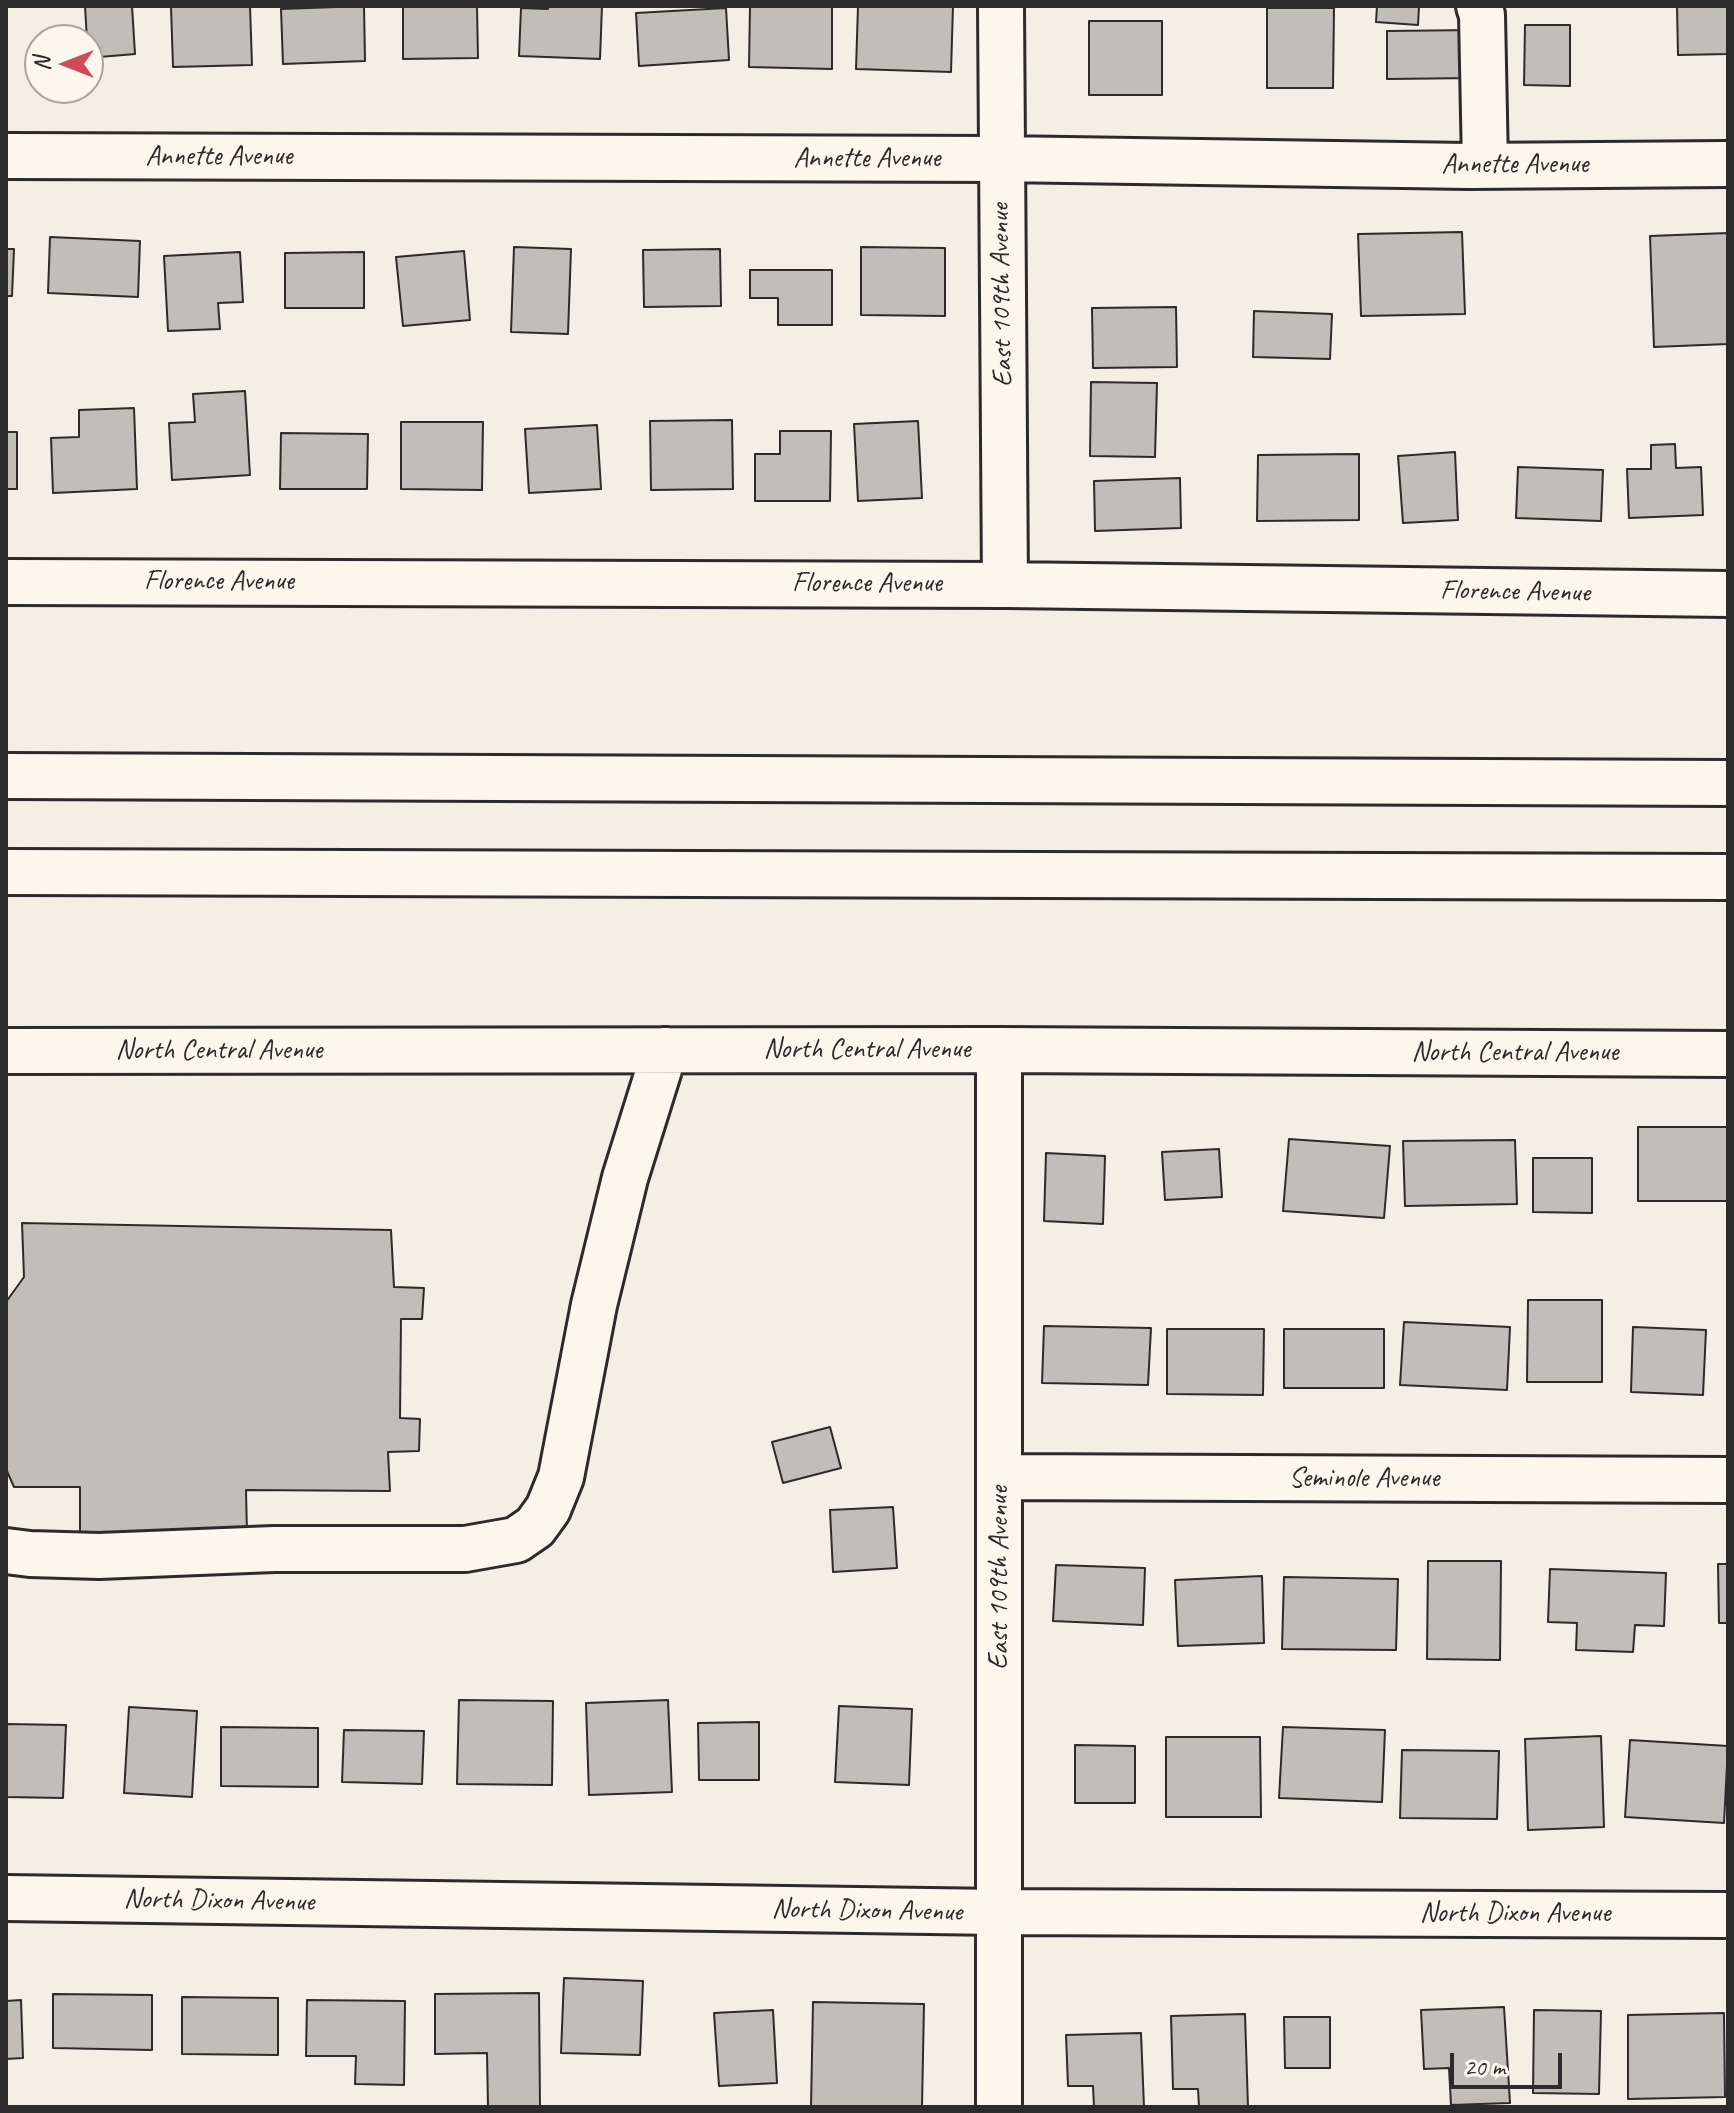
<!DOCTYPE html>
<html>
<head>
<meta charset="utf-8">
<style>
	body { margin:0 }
	#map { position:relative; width:1734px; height:2113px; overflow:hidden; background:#f3efe4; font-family:Caveat,sans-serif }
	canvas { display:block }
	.frame { position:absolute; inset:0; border:8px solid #2b2b2b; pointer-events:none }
	.north { position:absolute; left:24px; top:24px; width:80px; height:80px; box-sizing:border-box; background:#fbf7ec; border:2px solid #a8a59f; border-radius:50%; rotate:270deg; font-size:22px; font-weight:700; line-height:32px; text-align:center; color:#2b2b2b }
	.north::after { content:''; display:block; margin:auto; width:28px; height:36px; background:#d1495b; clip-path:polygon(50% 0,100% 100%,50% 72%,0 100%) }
	.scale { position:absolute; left:1450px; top:2053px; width:112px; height:36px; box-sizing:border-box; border:4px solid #2b2b2b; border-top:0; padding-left:10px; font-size:24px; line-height:28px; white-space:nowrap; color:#2b2b2b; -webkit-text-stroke:6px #fbf7ec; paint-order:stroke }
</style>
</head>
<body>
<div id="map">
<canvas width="1734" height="2113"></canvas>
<div class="frame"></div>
<div class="north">N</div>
<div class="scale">20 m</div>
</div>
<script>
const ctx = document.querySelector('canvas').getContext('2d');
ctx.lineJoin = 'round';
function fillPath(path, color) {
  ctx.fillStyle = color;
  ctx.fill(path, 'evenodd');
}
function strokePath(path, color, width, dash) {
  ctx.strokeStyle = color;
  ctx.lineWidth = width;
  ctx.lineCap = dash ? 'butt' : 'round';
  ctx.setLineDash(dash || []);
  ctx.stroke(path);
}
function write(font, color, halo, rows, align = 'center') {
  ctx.font = font + ' Caveat,sans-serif';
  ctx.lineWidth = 7;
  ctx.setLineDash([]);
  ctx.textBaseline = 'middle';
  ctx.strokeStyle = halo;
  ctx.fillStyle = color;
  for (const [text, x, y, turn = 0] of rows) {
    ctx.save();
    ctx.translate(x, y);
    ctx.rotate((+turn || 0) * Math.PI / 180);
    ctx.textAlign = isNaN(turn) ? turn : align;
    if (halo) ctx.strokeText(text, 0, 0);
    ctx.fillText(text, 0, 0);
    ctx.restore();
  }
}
const building = new Path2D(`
	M85 6H132L135 54 88 58Z
	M250 6 252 65 173 67 171 7Z
	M364 6 365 61 283 64 281 9Z
	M403 6H477L478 58 403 59Z
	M548 6H602L600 59 519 56 521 8 548 9Z
	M750 6H832V69L749 67Z
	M858 6H953L951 72 856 69Z
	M1377 6H1419L1418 25 1376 22Z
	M1677 6H1728V54L1678 55Z
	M726 8 729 60 639 66 636 13Z
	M1267 8H1334L1333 88H1267Z
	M1089 21H1162V95H1089Z
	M1525 25H1570V86L1524 85Z
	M1476 30V78L1387 79V31Z
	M1462 232 1465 314 1361 316 1358 234Z
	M1728 233V344L1654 347 1650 236Z
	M50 237 140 241 138 297 48 293Z
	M514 247 571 249 568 334 511 332Z
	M861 247 945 248V316L861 315Z
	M6 249H14L12 296H6Z
	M720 249 721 306 644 307 643 250Z
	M464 251 470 320 403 326 396 257Z
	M240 252 243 302 218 303 220 329 168 331 164 256Z
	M364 252V308H285V253Z
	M750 270H832V325H778V298H750Z
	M1176 307 1177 367 1093 368 1092 308Z
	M1254 311 1332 314 1330 359 1253 357Z
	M1091 382 1157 383 1155 457 1090 456Z
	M245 391 250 475 172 480 169 423 195 422 193 394Z
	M134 408 137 489 53 493 51 438 79 437V410Z
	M732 420 733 489 651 490 650 421Z
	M918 421 922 498 858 501 854 424Z
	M401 422H483L482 490 401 489Z
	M597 425 601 489 529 493 525 429Z
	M780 431H831L830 501H755V454H780Z
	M6 432H17V489H6Z
	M281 433 368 434 367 489H280Z
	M1675 444 1676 468 1701 467 1703 515 1629 518 1627 469H1651V445Z
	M1455 452 1458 520 1403 523 1398 456Z
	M1359 454V520L1257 521 1258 455Z
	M1518 467 1603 470 1601 521 1516 518Z
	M1180 478 1181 528 1095 531 1094 481Z
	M1638 1127H1728V1201H1638Z
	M1289 1139 1390 1146 1384 1218 1283 1211Z
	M1515 1140 1517 1204 1405 1206 1403 1141Z
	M1219 1149 1222 1197 1165 1200 1162 1152Z
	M1046 1153 1105 1156 1103 1224 1044 1221Z
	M1533 1158H1592V1213L1533 1212Z
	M22 1223 391 1230 394 1287 424 1288 422 1319H401L400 1418 420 1419 419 1451 388 1452 390 1491 246 1490 247 1534H80V1487H14L6 1469V1302L24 1277Z
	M1528 1300H1602V1382H1527Z
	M1404 1322 1510 1327 1507 1390 1400 1385Z
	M1044 1326 1151 1328 1148 1385 1042 1383Z
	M1633 1327 1706 1330 1703 1395 1631 1392Z
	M1167 1329H1264L1263 1395 1167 1394Z
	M1284 1329H1384V1388H1284Z
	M830 1427 841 1468 783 1483 772 1442Z
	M893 1507 897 1568 833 1572 830 1510Z
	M1428 1561H1501L1500 1660 1427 1659Z
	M1718 1564H1728V1623H1719Z
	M1056 1565 1145 1568 1143 1625 1053 1621Z
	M1550 1569 1666 1573 1664 1626 1635 1625 1633 1652 1576 1650 1577 1623 1548 1622Z
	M1262 1576 1264 1643 1178 1646 1175 1580Z
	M1284 1577 1398 1579 1396 1650 1282 1649Z
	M459 1700 553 1701 552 1785 457 1784Z
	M668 1700 672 1792 589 1795 586 1703Z
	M839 1706 912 1709 909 1785 835 1782Z
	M129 1707 197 1711 192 1797 124 1793Z
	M759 1722V1780H699L698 1723Z
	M6 1724 66 1725 63 1798 6 1797Z
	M221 1727 318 1728V1787L221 1786Z
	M1283 1727 1385 1730 1382 1802 1279 1798Z
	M344 1730 424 1731 422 1784 342 1782Z
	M1601 1736 1604 1827 1528 1830 1525 1739Z
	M1166 1737H1260L1261 1817H1166Z
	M1630 1740 1728 1746 1724 1823 1625 1817Z
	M1075 1745 1135 1746V1803H1075Z
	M1402 1750 1499 1751 1497 1819 1400 1818Z
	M564 1978 643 1981 640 2055 561 2053Z
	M539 1993 540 2107H488L487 2053 435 2054V1994Z
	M53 1994 152 1995V2050L53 2048Z
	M182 1997 278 1998V2055L182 2054Z
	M21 2000 23 2058 6 2059V2001Z
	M307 2000 405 2001 404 2085 355 2084 356 2056H306Z
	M813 2002 924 2004 922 2107H811Z
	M1504 2007 1510 2103 1451 2105 1449 2068 1424 2069 1421 2010Z
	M773 2010 777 2083 719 2086 714 2013Z
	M1534 2010 1601 2011 1599 2094 1533 2093Z
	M1724 2013 1725 2097 1628 2099V2015Z
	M1245 2014 1248 2107H1199L1198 2089H1173L1171 2016Z
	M1284 2017H1330V2068H1285Z
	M1141 2033 1144 2107H1094L1093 2086H1068L1066 2035Z`);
const minor = new Path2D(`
	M1001 6 1005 585
	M1479 6 1482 15 1485 165
	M6 156 1000 159 1469 166 1728 164
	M6 582 1005 585 1728 594
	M6 1051 999 1050 1728 1054
	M1000 1477 1728 1480
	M6 1551 30 1554 99 1556 274 1549H465L516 1540 535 1527 548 1509 561 1477 594 1305 625 1178 665 1050
	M6 1898 1000 1912 1728 1915
	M999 2107V1050`);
const highway = new Path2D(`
	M6 776 1728 783
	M6 872 1728 877`);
const streetNames = [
	["Annette Avenue",219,157],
	["Annette Avenue",867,159],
	["Annette Avenue",1515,165],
	["East 109th Avenue",1002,295,-91],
	["Florence Avenue",219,582],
	["Florence Avenue",867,584],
	["Florence Avenue",1515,592,1],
	["North Central Avenue",867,1050],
	["North Central Avenue",219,1051],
	["North Central Avenue",1515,1053],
	["Seminole Avenue",1364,1479],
	["East 109th Avenue",1000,1578,-90],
	["North Dixon Avenue",219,1901,1],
	["North Dixon Avenue",867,1911,1],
	["North Dixon Avenue",1515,1914]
];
fillPath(building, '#c0beb6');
strokePath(building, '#2b2b2b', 2);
strokePath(minor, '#2b2b2b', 50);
strokePath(highway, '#2b2b2b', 50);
strokePath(minor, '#fbf7ec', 44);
strokePath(highway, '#fbf7ec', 44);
write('28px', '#2b2b2b', '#fbf7ec', streetNames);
</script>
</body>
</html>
